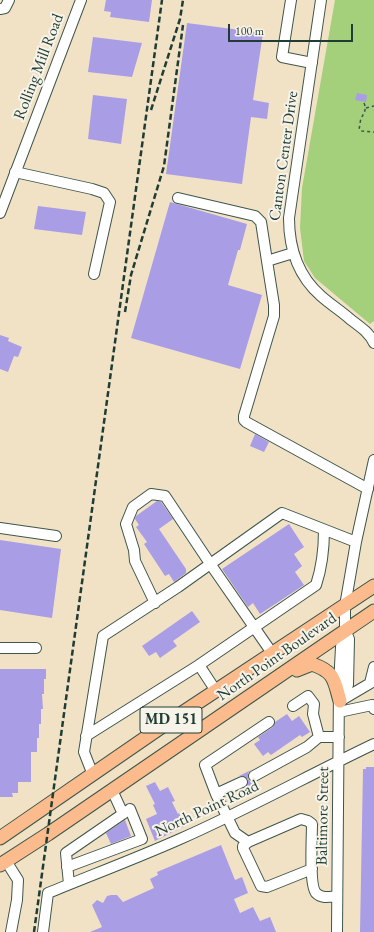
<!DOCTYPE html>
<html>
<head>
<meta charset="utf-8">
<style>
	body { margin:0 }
	#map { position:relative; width:374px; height:932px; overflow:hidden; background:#f1e2c6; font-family:"EB Garamond",serif }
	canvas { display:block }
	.scale { position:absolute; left:228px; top:24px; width:125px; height:18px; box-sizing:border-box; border:2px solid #1f3d34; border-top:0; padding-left:5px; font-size:12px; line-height:14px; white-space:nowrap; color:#1f3d34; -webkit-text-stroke:3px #f7f3e8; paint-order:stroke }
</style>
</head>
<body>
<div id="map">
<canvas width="374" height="932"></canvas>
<div class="scale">100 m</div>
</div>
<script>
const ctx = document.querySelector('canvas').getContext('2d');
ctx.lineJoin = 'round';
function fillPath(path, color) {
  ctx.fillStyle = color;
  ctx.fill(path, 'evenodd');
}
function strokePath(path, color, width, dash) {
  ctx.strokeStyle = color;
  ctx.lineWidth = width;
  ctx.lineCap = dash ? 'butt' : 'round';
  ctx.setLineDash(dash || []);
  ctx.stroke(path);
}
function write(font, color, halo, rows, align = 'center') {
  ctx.font = font + ' "EB Garamond",serif';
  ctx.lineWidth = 4;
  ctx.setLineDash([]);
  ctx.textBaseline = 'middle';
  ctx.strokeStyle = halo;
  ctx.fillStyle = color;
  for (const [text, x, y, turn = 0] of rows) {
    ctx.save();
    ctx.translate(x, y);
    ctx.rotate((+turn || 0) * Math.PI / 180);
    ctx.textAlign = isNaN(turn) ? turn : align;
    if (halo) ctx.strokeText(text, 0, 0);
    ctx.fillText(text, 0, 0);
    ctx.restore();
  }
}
const green = new Path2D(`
	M335 0H374V321L370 324 315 278 304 261 300 228 302 188Z`);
const building = new Path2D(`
	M106 0H152L149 22 110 17 111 12 104 11Z
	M187 23 263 33 253 100 269 103 267 119 251 117 242 184 166 174Z
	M93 37 142 43 132 77 88 72Z
	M357 93 367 95 366 102 355 100Z
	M93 95 127 99 121 144 88 139Z
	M170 202 247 224 240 250H238L228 285 262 295 240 369 131 338Z
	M38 206 86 212 82 235 34 229Z
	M0 335 9 338 8 341 22 347 18 357 14 356 8 372 0 369Z
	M255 434 269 442 264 452 250 446Z
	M157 501 161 502 173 519 159 529 186 569V573L174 582 169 574 165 576 144 544 147 542 136 527 139 525 135 519 136 516Z
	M289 524 304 547 294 554 302 566 295 572 304 585 260 614 253 603 248 607 222 569Z
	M0 540 61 549 52 618 0 610Z
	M192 611 200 622 173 641 177 646 160 658 156 652 149 656 142 646Z
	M0 669H46V679H44V694H42L43 709H41V724H39V738H37V752H31V782H18V793H12L13 797H0Z
	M287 714 292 721 299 716 310 732 302 737 300 735 271 755 268 752 263 756 254 744 260 740 258 737 273 727 275 722Z
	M366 767H374V932H360L363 769H366Z
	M251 770 248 773V779L251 782H257L245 788 248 783V779L243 776H239Z
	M155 782 160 791 168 787 175 801 172 802 178 814 179 813 185 826 155 841 146 819 157 814 153 805 155 804 146 786Z
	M125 820 131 836 111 844 106 833Z
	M221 845 235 880 242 877 248 893 234 899 240 913 253 907 260 921 270 917 276 932H90L102 927 92 905 97 900 103 903 107 896 111 895H117L123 902 154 888 150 879 158 875 157 872Z`);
const path = new Path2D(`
	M364 103C367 110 364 112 361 119 360 121 360 126 359 129L362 131 374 132
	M366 108 374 106`);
const minor = new Path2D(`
	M291 0 282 57 312 63
	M321 0 289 218C289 248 297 275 321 296 330 304 341 311 350 319 359 326 369 332 374 343
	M0 9 5 8 9 0
	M15 172 92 189 104 193 110 202 94 274
	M178 198 255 216 261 222 267 261 293 253
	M0 213 81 0
	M267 261 274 305V316L244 416V420L246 422 368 489
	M0 528 56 536
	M155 603 135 561 134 550 126 524 133 507 151 494 165 496 211 565 272 653
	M0 648H36
	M199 665 316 585C322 567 324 549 324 530
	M370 683 374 667
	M340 701 348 685 349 639 346 632
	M340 701 374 681
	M293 706 308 696 314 704 313 714 319 737
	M339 712 372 705 374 709
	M86 736 199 665 216 691
	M93 775 84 752 103 636 178 587 282 513 356 542
	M254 776 307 747 319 737H339
	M242 782 216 794 235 833 248 842 301 819 308 821 312 824C312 837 309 885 316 893 322 899 329 897 337 896
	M112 790 123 814
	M216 794 205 765 269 722
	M248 842 243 846V848L261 886 267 887 312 869
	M6 861 18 880 17 900 11 932
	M67 867 142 839 130 809 66 853 69 884
	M43 932 48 893C92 875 137 858 180 839 246 810 309 775 374 744
	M337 932 339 685 341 647 345 630V606L356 542 374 460`);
const major = new Path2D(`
	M297 670 312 664C335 672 334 680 340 701
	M0 838 170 721 374 586
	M0 865 48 834 263 687 374 611`);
const rail = new Path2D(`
	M151 110 180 19 183 0
	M125 312 131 275 164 166 183 25
	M34 932 162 0`);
const shields = [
	[171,720,62]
];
const shieldNames = [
	["MD 151",171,720]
];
const streetNames = [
	["Rolling Mill Road",39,67,-69],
	["Canton Center Drive",284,156,-82],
	["North Point Boulevard",277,657,-35],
	["North Point Road",207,809,-25],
	["Baltimore Street",323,816,-89]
];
fillPath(green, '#a4cf7b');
fillPath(building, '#a99de6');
strokePath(minor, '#3e564a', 12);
strokePath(major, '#3e564a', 15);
strokePath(path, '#3e564a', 1.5, [3, 3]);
strokePath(minor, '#fff', 10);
strokePath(major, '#fbbb8c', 13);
strokePath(rail, '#1f3d34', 2.5, [6, 3]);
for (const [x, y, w] of shields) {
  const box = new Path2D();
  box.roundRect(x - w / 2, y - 13, w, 26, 3);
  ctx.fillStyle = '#f7f3e8';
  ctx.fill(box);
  strokePath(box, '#1f3d34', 1);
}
write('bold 15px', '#1f3d34', null, shieldNames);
write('16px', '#1f3d34', '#f7f3e8', streetNames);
</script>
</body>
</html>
